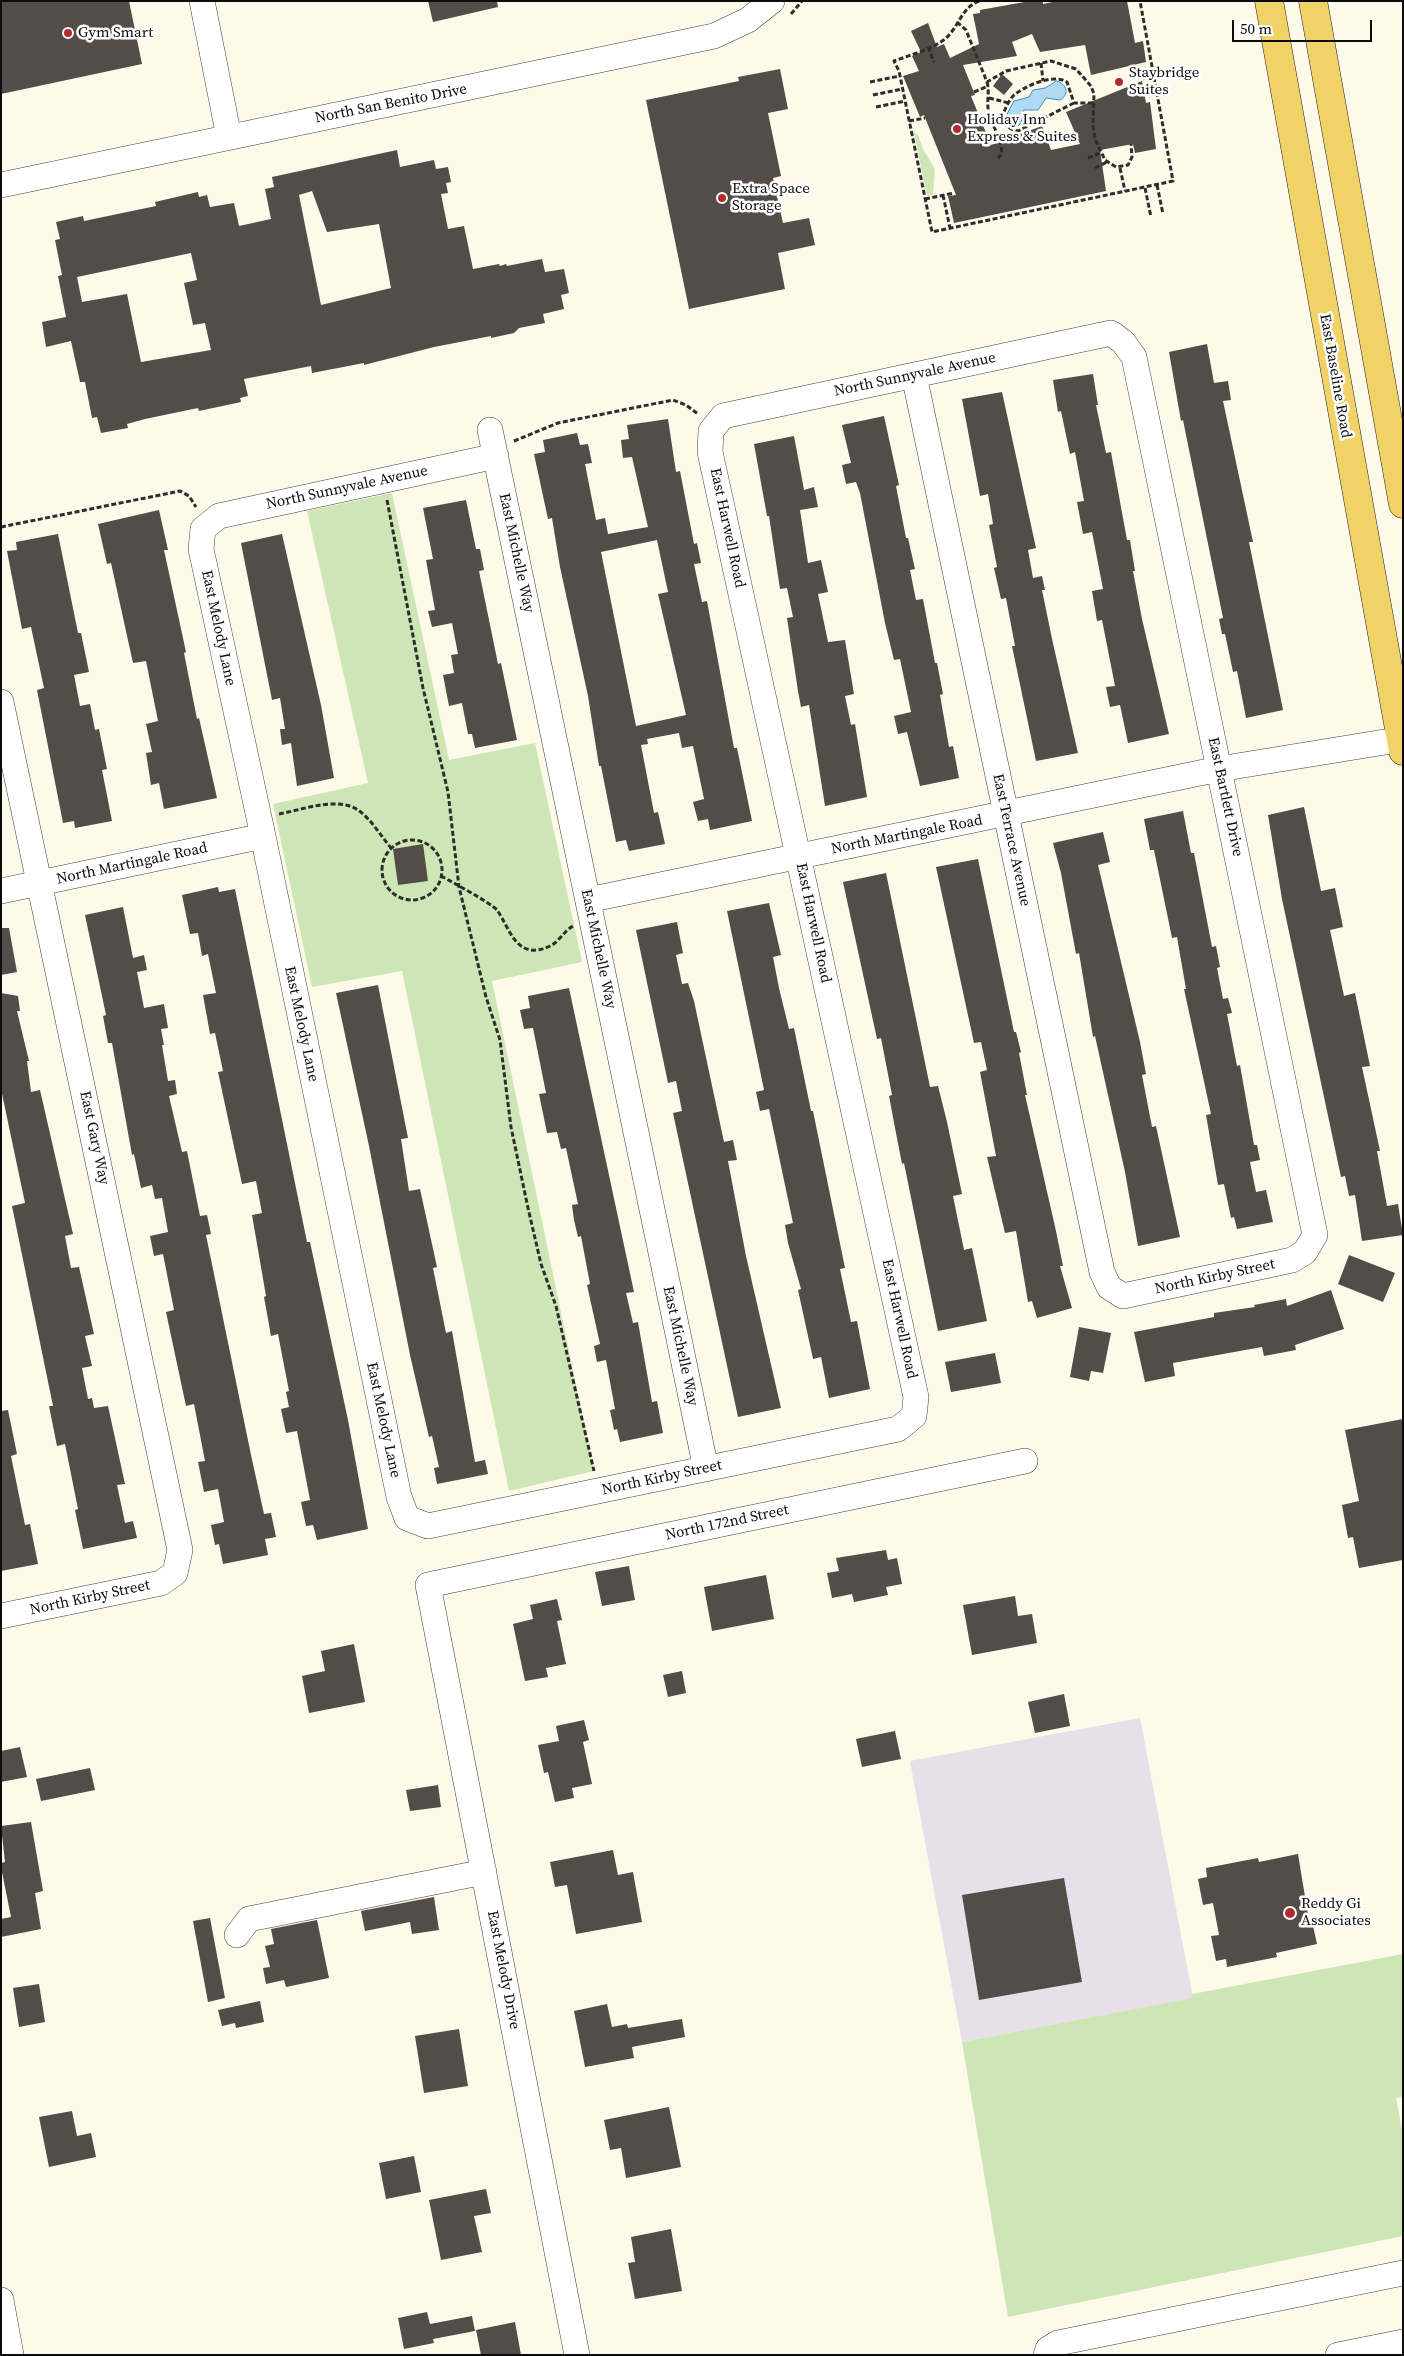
<!DOCTYPE html>
<html>
<head>
<meta charset="utf-8">
<style>
	body { margin:0 }
	#map { position:relative; width:1404px; height:2356px; overflow:hidden; background:#fefae9; font-family:"Source Serif 4",serif }
	canvas { display:block }
	.frame { position:absolute; inset:0; border:2px solid #0b0b0b; pointer-events:none }
	.scale { position:absolute; left:1232px; top:20px; width:140px; height:22px; box-sizing:border-box; border:2px solid #0b0b0b; border-top:0; padding-left:6px; font-size:15px; line-height:18px; white-space:nowrap; color:#0b0b0b; -webkit-text-stroke:4px #fff; paint-order:stroke }
</style>
</head>
<body>
<div id="map">
<canvas width="1404" height="2356"></canvas>
<div class="frame"></div>
<div class="scale">50 m</div>
</div>
<script>
const ctx = document.querySelector('canvas').getContext('2d');
ctx.lineJoin = 'round';
function fillPath(path, color) {
  ctx.fillStyle = color;
  ctx.fill(path, 'evenodd');
}
function strokePath(path, color, width, dash) {
  ctx.strokeStyle = color;
  ctx.lineWidth = width;
  ctx.lineCap = dash ? 'butt' : 'round';
  ctx.setLineDash(dash || []);
  ctx.stroke(path);
}
function write(font, color, halo, rows, align = 'center') {
  ctx.font = font + ' "Source Serif 4",serif';
  ctx.lineWidth = 5;
  ctx.setLineDash([]);
  ctx.textBaseline = 'middle';
  ctx.strokeStyle = halo;
  ctx.fillStyle = color;
  for (const [text, x, y, turn = 0] of rows) {
    ctx.save();
    ctx.translate(x, y);
    ctx.rotate((+turn || 0) * Math.PI / 180);
    ctx.textAlign = isNaN(turn) ? turn : align;
    if (halo) ctx.strokeText(text, 0, 0);
    ctx.fillText(text, 0, 0);
    ctx.restore();
  }
}
const industrial = new Path2D(`
	M1140 1718 1193 1998 962 2042 910 1761Z`);
const green = new Path2D(`
	M914 132 918 135 923 149 935 169 933 195 927 196Z
	M392 493 449 760 535 743 582 962 492 981 594 1471 509 1491 402 971 312 987 273 804 368 783 307 511Z
	M1403 1954V2097L1396 2098 1403 2135V2236L1008 2317 962 2042 1192 1998V1994Z`);
const water = new Path2D(`
	M1057 81C1068 85 1069 95 1060 100L1046 98 1038 110H1024L1021 123 1018 126 1010 124 1007 114 1014 101 1029 97 1033 90 1045 88Z`);
const building = new Path2D(`
	M1 1H129L142 64 1 94Z
	M428 1H497L498 7 433 22Z
	M1030 1H1043V4L1057 1H1127L1135 43 1143 41 1146 62 1091 75 1085 45 1040 52 1032 34 1012 42 1017 56 963 65 975 95 971 96 991 145 1042 126 1051 150 1080 144 1066 112 1142 81 1146 103 1150 102 1156 149 1135 153 1133 144 1100 150 1106 191 954 223 948 196 956 195 924 115 920 117 903 76 919 71 912 56 921 52 911 31 928 23 937 47 944 44 950 58 979 44 973 14 980 13V10Z
	M780 69 788 109 768 113 781 176 773 178 783 223 809 218 815 245 778 253 785 289 689 309 646 100 739 81 738 77Z
	M1002 74 1013 84 1004 95 993 86Z
	M397 150 400 167 434 160 436 169 448 167 451 182 446 183 448 193 441 194 448 229 464 226 473 269 499 264 500 266 506 264 507 266 542 259 545 272 564 269 569 293 561 295 564 309 543 314 545 323 519 328 514 333 491 338V336L434 347 364 365V363L312 373 311 366 244 379 248 396 240 398 241 402 199 411 198 408 145 419 127 424 128 428 101 433 97 417 92 418 85 382H80L71 341 46 347 42 322 66 317 58 276 62 275 55 240 60 239 56 222 83 216 84 221 156 206 155 202 198 192 199 197 207 195 210 207 234 203 239 226 271 219 265 189 274 187 272 177ZM312 191 327 232 379 224 391 288 321 305 299 195ZM191 253 197 280 184 283 193 325 205 323 211 350 141 362 127 294 82 302 77 277Z
	M1207 344 1214 383 1228 381 1231 400 1223 401 1253 542H1249L1283 710 1246 718 1237 671 1233 672 1225 634H1222L1219 619 1223 618 1183 420 1181 421 1169 352Z
	M1093 374 1098 405H1096L1106 453 1111 452 1127 540H1130L1135 571H1133L1142 619 1169 734 1128 743 1120 705 1110 707 1106 687 1115 686 1102 620 1097 621 1092 591 1103 589 1092 532 1083 534 1077 502 1084 501 1075 452 1070 454 1061 411 1058 412 1053 380Z
	M1002 392 1036 548 1028 550 1033 578 1042 576 1045 590H1042L1052 639 1078 753 1036 761 1012 646H1015L1006 598 1001 599 994 568 997 567 989 525 993 524 988 494 980 496 962 399Z
	M884 416 899 485 896 486 906 538H908L915 569 910 570 916 600 923 599 935 663H937L943 694 940 695 949 747 953 746 959 778 920 786 907 732 898 734 894 716 911 712 900 659 894 660 885 623 860 493 856 482 846 484 842 465 851 463 842 425Z
	M668 419 676 472 680 471 694 544 697 543 701 563 694 564 702 602 707 601 734 748H737L752 821 710 830 708 819 698 821 693 802 704 799 693 746 682 748 679 733 647 739 648 744 641 745 654 813 658 812 665 844 629 851 626 840 616 842 601 766H599L588 696 560 567 552 518 548 519 534 454 545 452 543 440 577 433 580 445 588 444 592 463 585 464 596 520 605 518 608 534 648 527 632 457 623 458 621 440 629 439 627 425ZM657 540 668 592 658 594 686 715 636 726 601 552Z
	M794 436 804 490 814 487 818 507 800 510 808 563 821 560 828 592 818 594 828 642 845 640 854 694 845 696 851 725 855 724 867 797 825 806 809 705 801 707 798 691 787 618 793 617 787 588 780 589 769 516H767L754 444Z
	M466 500 476 549H480L484 570 479 571 498 664 501 663 517 740 475 748 472 734H468L462 703 449 706 443 675 454 673 451 655 458 654 452 623 432 627 428 611 435 610 426 560 433 559 423 508Z
	M159 510 168 550H164L186 652 184 653 197 719 199 718 217 798 164 809 159 783 151 785 146 753 152 752 146 724 158 721 146 661 133 663 111 563 107 564 98 524Z
	M58 534 78 633H81L89 672 74 675 80 706 90 704 95 730 99 729 107 769 102 770 112 821 75 828 74 821 63 823 37 690 44 688 31 627 22 629 7 551 17 550 16 542Z
	M282 534 321 705 334 778 297 786 291 743 282 745 280 729H285L280 698 272 700 241 543Z
	M1304 807 1321 891 1335 888 1343 927 1330 930 1344 996 1355 993 1370 1066 1362 1067 1380 1151H1377L1387 1206 1398 1204 1403 1235 1362 1241 1355 1195 1349 1196 1345 1176 1341 1177 1282 899 1268 815Z
	M1183 811 1191 853H1194L1212 947 1216 946 1220 967 1217 968 1223 999 1228 998 1232 1013 1227 1014 1237 1066 1240 1065 1254 1145H1257L1260 1160 1250 1162 1256 1192 1266 1190 1273 1222 1237 1229 1234 1217 1231 1218 1224 1184 1218 1185 1206 1115 1211 1114 1184 989H1186L1177 937 1172 938 1154 850H1150L1144 819Z
	M1103 832 1110 862 1098 865 1140 1042 1146 1074 1142 1075 1152 1127 1156 1126 1180 1237 1138 1246 1125 1172 1095 1036 1093 1037 1079 953 1076 954 1061 873 1053 843Z
	M423 844 428 881 398 885 393 849Z
	M978 859 1014 1032H1016L1021 1052 1019 1053 1027 1095H1025L1056 1231 1063 1266H1060L1072 1308 1037 1318 1032 1301 1028 1302 1016 1231 1005 1233 994 1187 987 1157 996 1156 980 1072 987 1070 981 1042 974 1043 936 867Z
	M886 873 930 1087 938 1086 947 1122 962 1194 953 1196 964 1250 972 1248 987 1321 938 1331 904 1163 902 1164 896 1133 889 1096 892 1095 881 1038 877 1039 843 882Z
	M218 887 219 892 235 889 307 1242H310L348 1420 368 1529 317 1540 313 1525 306 1526 301 1502 310 1500 297 1431 286 1433 281 1409 289 1407 286 1392 289 1391 278 1334 271 1336 264 1297 266 1296 252 1215 262 1213 256 1181 242 1184 218 1072 223 1071 215 1033 210 1034 203 995 216 993 208 954 202 956 198 933 190 934 182 895Z
	M769 903 781 955 773 957 779 988 789 1029 794 1028 811 1111H813L845 1268 840 1269 851 1322 857 1321 870 1389 829 1398 821 1357 813 1359 798 1290 801 1289 788 1243 785 1225 793 1223 769 1109 760 1111 756 1092 764 1090 727 911Z
	M123 907 133 958 144 955 147 970 137 972 144 1008 164 1004 168 1028 161 1029 164 1045H162L168 1081 175 1080 177 1094 169 1096 182 1152 187 1151 200 1216 207 1215 211 1234 206 1235 251 1455 264 1514 271 1513 276 1537 265 1539 268 1555 223 1564 219 1544 215 1545 211 1525 224 1522 218 1489 204 1492 198 1462 205 1461 194 1404 186 1406 166 1312 174 1310 163 1254 154 1256 150 1236 168 1232 162 1198 155 1199 152 1185 141 1188 134 1154 132 1155 112 1043H108L103 1016 106 1015 85 915Z
	M677 922 683 953 676 955 682 984 688 983 694 1001 724 1142 733 1140 737 1160 728 1161 746 1256 781 1408 738 1417 673 1113 682 1111 676 1081 668 1083 636 930Z
	M1 928H9L17 972 1 975Z
	M378 985 408 1138 401 1139 409 1191 420 1189 437 1267 433 1268 446 1333 452 1331 475 1462 485 1460 488 1474 437 1484 434 1468 439 1467 432 1436 429 1437 410 1355 369 1146 336 993Z
	M569 988 634 1292 626 1293 633 1323 638 1322 652 1402 657 1401 663 1433 620 1442 617 1429 614 1430 610 1410 615 1409 606 1360 597 1362 594 1346 600 1344 587 1285 590 1284 581 1236 578 1237 574 1220 572 1205 578 1204 566 1148 561 1149 557 1132 547 1133 539 1094 546 1093 533 1028 524 1029 520 1010 530 1008 528 996Z
	M1 993 18 996 20 1011H17L29 1061H27L31 1092 40 1090 73 1234 65 1236 71 1268 79 1267 94 1334 85 1336 92 1366 82 1368 88 1399 92 1398 94 1408 108 1406 125 1484 117 1485 125 1523 133 1521 137 1538 83 1549 75 1510 78 1509 65 1444 57 1446 49 1406H53L12 1206 25 1203 1 1089Z
	M1349 1255 1395 1273 1383 1302 1338 1284Z
	M1331 1290 1344 1329 1295 1345 1296 1350 1264 1356 1262 1347 1173 1363 1175 1376 1145 1382 1134 1332 1214 1317V1313L1255 1307 1254 1305 1286 1299 1287 1306Z
	M1079 1327 1111 1333 1103 1373 1091 1371 1089 1381 1070 1377Z
	M995 1353 1001 1383 951 1392 945 1362Z
	M8 1410 17 1454 11 1456 25 1525 30 1524 38 1564 1 1571V1411Z
	M1403 1419V1560L1359 1568 1353 1537 1348 1538 1342 1505 1359 1501 1345 1430Z
	M886 1550 888 1560 897 1558 902 1584 886 1587 888 1595 854 1602 852 1594 832 1598 827 1573 839 1571 836 1558Z
	M629 1566 635 1600 602 1606 595 1572Z
	M766 1575 774 1619 712 1631 704 1587Z
	M1015 1596 1018 1616 1032 1614 1037 1643 972 1655 963 1605Z
	M557 1599 562 1620 557 1621 566 1664 546 1668 548 1677 525 1681 513 1624 533 1619 530 1605Z
	M354 1644 365 1702 309 1713 302 1676 325 1671 321 1651Z
	M682 1671 686 1693 668 1697 663 1675Z
	M1064 1694 1070 1726 1035 1733 1028 1702Z
	M584 1720 589 1740 583 1742 592 1784 572 1788 574 1798 555 1802 548 1772 544 1773 538 1745 559 1741 556 1726Z
	M895 1731 901 1759 862 1767 856 1739Z
	M20 1747 27 1777 1 1782V1751Z
	M90 1768 95 1790 41 1801 36 1779Z
	M438 1785 441 1807 410 1811 406 1790Z
	M31 1822 43 1891 35 1893 41 1929 1 1937V1919L11 1917 1 1867V1863L5 1862 1 1826Z
	M613 1850 618 1875 633 1872 642 1922 576 1934 567 1885 555 1887 550 1862Z
	M1298 1854 1310 1927 1313 1926 1317 1944 1276 1953 1277 1957 1227 1967 1226 1959 1216 1961 1211 1936 1219 1935 1213 1903 1203 1905 1198 1879 1207 1877 1206 1868 1258 1858 1259 1862Z
	M1064 1878 1082 1982 979 2000 962 1895Z
	M434 1897 439 1930 412 1934 410 1922 365 1931 361 1911Z
	M210 1918 225 1998 208 2002 193 1921Z
	M317 1920 329 1978 286 1987 284 1980 266 1984 263 1968 270 1967 265 1946 274 1944 271 1929Z
	M39 1984 45 2022 19 2027 13 1988Z
	M260 2001 264 2022 236 2028 235 2023 222 2026 218 2010Z
	M607 2004 612 2027 627 2024 628 2028 682 2019 685 2037 632 2047 634 2058 585 2067 574 2011Z
	M459 2029 468 2086 424 2093 415 2036Z
	M669 2107 681 2167 626 2178 621 2148 610 2150 604 2120Z
	M72 2111 77 2136 91 2133 96 2157 49 2167 39 2117Z
	M414 2156 421 2192 386 2199 379 2163Z
	M486 2189 491 2213 474 2216 482 2252 441 2260 429 2200Z
	M671 2229 682 2291 635 2299 628 2263 635 2262 631 2237Z
	M427 2312 430 2324 472 2316 475 2331 433 2339 434 2343 404 2349 398 2318Z
	M515 2322 521 2355H481L476 2330Z`);
const path = new Path2D(`
	M979 1C961 8 959 27 945 39 934 48 908 56 894 61L899 71 932 232 1173 181 1140 1
	M791 14 802 1
	M957 22 966 30 987 82 1006 71 1051 61 1076 69 1091 86 1094 94 1093 126 1095 139 1105 160 1116 167 1128 165 1132 157 1131 144
	M928 47 934 62
	M1041 63 1043 81
	M870 82 900 76
	M987 82C990 93 986 103 989 113 992 127 1004 141 1001 155L997 159
	M974 92 988 86
	M873 95 902 89
	M989 98 1009 103
	M1074 103 1018 131C1010 130 1006 126 1003 117 1004 110 1008 102 1013 96 1024 86 1054 73 1067 82L1074 103H1094
	M876 107 905 101
	M909 121 925 118
	M989 140 998 137
	M1088 158 1100 153
	M1095 168 1107 162
	M1120 168 1125 191
	M1157 185 1163 214
	M1145 188 1151 217
	M943 195 950 228
	M925 199 954 193
	M514 441 558 423 673 400 686 405 698 414
	M387 500 423 688 448 792 459 887 486 997 500 1040 511 1127 528 1208 541 1264 556 1306 594 1471
	M1 527 180 491 189 496 196 507
	M279 814C302 810 337 796 358 810 371 819 381 836 391 848
	M382 870a30 30 0 1 1 60 0a30 30 0 1 1-60 0Z
	M441 876C452 882 491 903 497 910 510 928 516 962 550 946 559 942 564 931 573 926`);
const minor = new Path2D(`
	M202 1 229 137
	M1 185 714 36 748 20 772 1
	M490 430 706 1469
	M496 456 219 516 203 529 201 549 263 836 399 1497 407 1518 428 1526 898 1429 914 1416 916 1397 710 452 711 431 723 416 1111 333 1123 342 1134 357 1315 1235 1305 1252 1292 1260 1123 1296 1109 1287 1102 1272 914 375
	M1 702 180 1550 175 1573 161 1583 1 1616
	M1 891 263 836
	M588 900 1219 769 1403 739
	M237 1935 249 1919 484 1872
	M1 2300 11 2355
	M577 2355 428 1585 1025 1461
	M1046 2355 1048 2349 1058 2343 1403 2273
	M1338 2355 1403 2342`);
const major = new Path2D(`
	M1269 1 1403 751
	M1313 1 1403 504`);
const markers = [
	[68,33,5,"#b22b2f"],
	[1119,82,5,"#b22b2f"],
	[957,129,5,"#b22b2f"],
	[722,198,5,"#b22b2f"],
	[1290,1913,6,"#b22b2f"]
];
const poiNames = [
	["Gym Smart",78,33],
	["Staybridge",1129,73],
	["Suites",1129,90],
	["Holiday Inn",967,120],
	["Express & Suites",967,137],
	["Extra Space",732,189],
	["Storage",732,206],
	["Reddy Gi",1301,1904],
	["Associates",1301,1921]
];
const streetNames = [
	["North San Benito Drive",391,104,-11],
	["North Sunnyvale Avenue",915,375,-12],
	["East Baseline Road",1335,376,80],
	["North Sunnyvale Avenue",347,488,-12],
	["East Harwell Road",727,528,78],
	["East Michelle Way",516,553,78],
	["East Melody Lane",218,628,78],
	["East Bartlett Drive",1225,797,78],
	["North Martingale Road",907,835,-11],
	["East Terrace Avenue",1011,840,78],
	["North Martingale Road",132,864,-12],
	["East Harwell Road",813,923,78],
	["East Michelle Way",598,949,78],
	["East Melody Lane",301,1024,78],
	["East Gary Way",94,1138,78],
	["North Kirby Street",1215,1277,-12],
	["East Harwell Road",899,1319,78],
	["East Michelle Way",680,1346,78],
	["East Melody Lane",383,1420,78],
	["North Kirby Street",662,1478,-12],
	["North 172nd Street",727,1523,-12],
	["North Kirby Street",90,1598,-12],
	["East Melody Drive",503,1970,79]
];
fillPath(industrial, '#e9dfea');
fillPath(green, '#cee6b6');
fillPath(water, '#b1d9f2');
strokePath(water, '#3c8cc5', 1);
fillPath(building, '#534c48');
strokePath(minor, '#3e3e3e', 26);
strokePath(major, '#1c1c1c', 29);
strokePath(path, '#2d2d2d', 3, [5, 2.5]);
strokePath(minor, '#fff', 25);
strokePath(major, '#f1d266', 28);
for (const [x, y, r, color] of markers) {
  const dot = new Path2D();
  dot.arc(x, y, r, 0, 2 * Math.PI);
  ctx.fillStyle = color;
  ctx.fill(dot);
  strokePath(dot, '#fff', 2);
}
write('15px', '#0b0b0b', '#fff', poiNames, 'left');
write('15px', '#0b0b0b', '#fff', streetNames);
</script>
</body>
</html>
